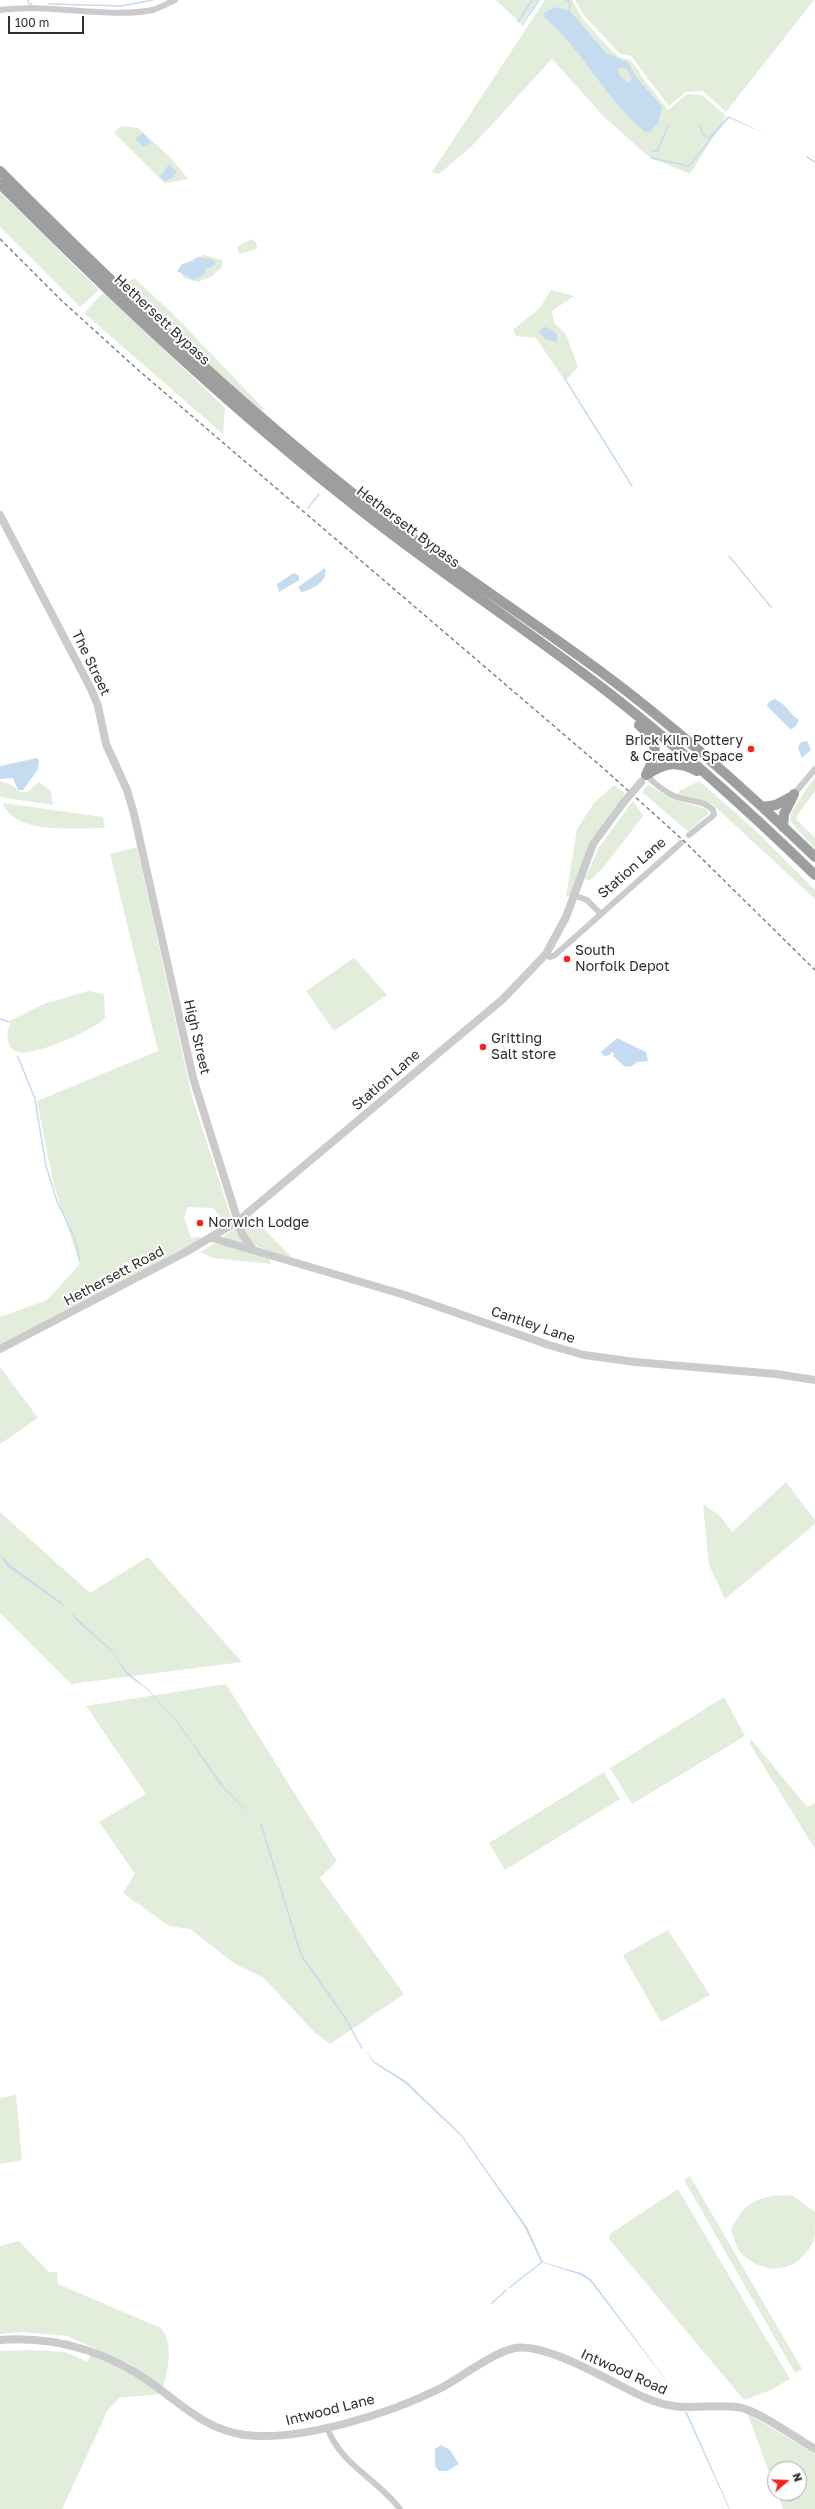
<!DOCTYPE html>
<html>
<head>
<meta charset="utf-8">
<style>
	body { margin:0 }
	#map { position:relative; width:815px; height:2509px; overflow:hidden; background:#fff; font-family:"Golos Text",sans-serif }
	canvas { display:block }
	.north { position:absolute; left:767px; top:2461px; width:40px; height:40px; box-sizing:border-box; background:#fff; border:1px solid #ababab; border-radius:50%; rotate:71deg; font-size:11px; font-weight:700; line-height:16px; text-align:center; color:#2e2e2e }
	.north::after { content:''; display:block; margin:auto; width:14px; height:18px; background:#f62320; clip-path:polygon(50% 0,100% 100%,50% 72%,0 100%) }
	.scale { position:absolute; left:8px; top:16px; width:76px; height:18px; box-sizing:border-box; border:2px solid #2e2e2e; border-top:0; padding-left:5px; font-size:12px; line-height:14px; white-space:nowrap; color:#2e2e2e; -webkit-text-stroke:3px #fff; paint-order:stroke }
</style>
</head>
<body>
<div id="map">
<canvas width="815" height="2509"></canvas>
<div class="north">N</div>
<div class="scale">100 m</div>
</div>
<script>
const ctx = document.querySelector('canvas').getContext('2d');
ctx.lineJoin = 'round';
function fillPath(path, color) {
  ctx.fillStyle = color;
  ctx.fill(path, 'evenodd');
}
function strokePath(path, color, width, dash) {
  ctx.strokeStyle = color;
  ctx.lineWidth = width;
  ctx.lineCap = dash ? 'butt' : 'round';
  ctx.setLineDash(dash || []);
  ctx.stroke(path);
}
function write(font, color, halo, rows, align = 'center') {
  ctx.font = font + ' "Golos Text",sans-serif';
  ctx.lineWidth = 4;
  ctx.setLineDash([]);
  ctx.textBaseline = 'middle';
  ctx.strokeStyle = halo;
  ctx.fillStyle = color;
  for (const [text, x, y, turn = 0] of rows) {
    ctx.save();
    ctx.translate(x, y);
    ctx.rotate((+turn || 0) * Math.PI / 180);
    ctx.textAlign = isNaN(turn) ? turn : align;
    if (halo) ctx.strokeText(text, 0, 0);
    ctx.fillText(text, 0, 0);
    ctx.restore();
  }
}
const green = new Path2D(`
	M496 0H538L521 24Z
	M545 0H572L582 18 610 49 619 57 630 60 638 69 641 76 668 110 687 94 702 95 726 116 690 174 649 157 604 117 552 59 474 144 439 174 432 172Z
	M575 0H814L726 112 703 91 686 92 669 106 631 56 620 54 582 13Z
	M121 126 138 128 172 159 188 179 165 183 114 133Z
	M0 192 99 290 80 307 0 227Z
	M251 239 256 242 257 249 239 254 237 247Z
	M204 255 222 260V267L212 276 198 282 184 278 179 270 187 262Z
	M134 278 174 315 264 409 261 410 217 372 125 285Z
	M551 290 574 296 552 311 554 323 566 334 578 367 565 381 536 338 516 336 513 330 540 308Z
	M104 292 225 408 223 434 84 313Z
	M815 776V791L797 816V820L815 838V849L790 821 791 813Z
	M0 781 11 785 20 792H28L39 782 51 791 53 805 0 797Z
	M699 781 756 831 815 890V899L712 804 678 795 679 791Z
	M614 785 625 793 590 841 571 895 566 897 577 829 594 803Z
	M648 785 672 799 707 809 709 813 690 830H686L642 792Z
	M633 801 643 816 602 869 589 881 585 879 599 847Z
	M3 803 103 817 105 828C77 828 13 835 3 803Z
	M137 847 192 1097 231 1217 230 1222 223 1227 222 1218 213 1208 188 1207 184 1217 191 1238 200 1237 202 1241 0 1345V1317L47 1300 80 1264 54 1186 37 1101 158 1051 110 854Z
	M354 958 387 995 334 1031 306 991Z
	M88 991 104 994 105 1018C94 1030 33 1057 18 1052 4 1048 7 1030 11 1020L44 1004Z
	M252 1216 292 1258C271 1252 248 1249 243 1225Z
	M238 1226 247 1244 221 1238Z
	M214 1244 234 1246 269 1259 271 1264 213 1258 200 1252Z
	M0 1367 38 1418 0 1444Z
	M786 1482 815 1520V1524L725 1599 709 1565 703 1504 720 1516 732 1532Z
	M0 1512 90 1593 148 1557 242 1662 71 1684 0 1613Z
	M226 1684 337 1861 320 1878 404 1994 330 2044 314 2032 264 1978 235 1964 190 1929 169 1926 123 1893 135 1874 99 1822 146 1794 86 1706Z
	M724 1697 745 1736 632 1804 610 1768Z
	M751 1739 807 1807 815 1803V1849L750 1744Z
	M604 1772 620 1799 505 1870 489 1843Z
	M668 1930 710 1995 661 2022 623 1955Z
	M16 2095 22 2160 0 2164V2098Z
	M690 2176 802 2369 795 2373 684 2180Z
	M678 2189 790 2379 771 2390 744 2400 609 2239 610 2234Z
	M776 2195 793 2196 815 2212C815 2220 815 2233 814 2240 800 2272 765 2278 741 2253 736 2248 734 2237 731 2230 744 2205 749 2201 776 2195Z
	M19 2241 49 2272H57L58 2284 161 2328C174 2345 168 2370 163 2388L130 2364 67 2336 23 2332 0 2334V2246Z
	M30 2350 65 2352 88 2362 91 2352 149 2385 160 2394 119 2398 108 2410 62 2509H0V2351Z
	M747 2413 815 2454V2509H783L777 2493H799V2469H775V2488Z`);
const water = new Path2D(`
	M556 7 570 11 606 53 629 63 626 68H617L621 77 629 83 632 78 626 68 629 64 636 77 662 107 658 123 662 126 656 124 650 132H645C604 98 584 51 544 17L545 12Z
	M728 116 769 135 809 157 769 135 729 118 710 140 702 134 700 126 692 121 701 126 703 133 709 138Z
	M143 133 151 143 143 147 135 138Z
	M169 164 177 172 172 178 165 181 160 177Z
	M197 257 213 260 216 263 210 268 206 267 204 274 194 280 177 271 182 264 192 262Z
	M544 327 549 328 557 334V342L545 339 539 332Z
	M325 568C329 581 312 590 301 592L298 587Z
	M294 573 299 576V580L279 592 277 584Z
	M774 699C786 703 789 714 799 720L796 726 791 729 788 727 767 706 768 703Z
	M807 741 811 750 802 758 798 747 801 742Z
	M37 758 39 760 38 769 23 790H18L13 778 0 779V766Z
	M617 1038 646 1052 648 1061 637 1062 630 1067 624 1066 613 1056 614 1053 611 1052 610 1055 604 1056 601 1052Z
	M0 1554 10 1565 61 1602 65 1607 7 1566Z
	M68 1610 111 1649 127 1672 148 1689 178 1722 224 1787 262 1826 221 1786 177 1722 147 1689 127 1675 113 1653 77 1621Z
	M364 2050 375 2062 406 2081 461 2134 527 2227 543 2262 581 2273 591 2279 684 2404 590 2281 581 2275 541 2262 524 2226 461 2136 405 2083 374 2063Z
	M685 2412H687L730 2509H729Z
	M441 2445 450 2450 459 2464 447 2471H439L435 2466V2449Z`);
const stream = new Path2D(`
	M28 0 29 4H32
	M566 0 570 2 569 12
	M49 4 121 6 153 0
	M518 22 532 0
	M522 25 539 0
	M652 151H657L668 126
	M807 157 815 162
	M651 158 689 166 710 140
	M565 379 632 486
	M308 508 319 494
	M729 556 771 607
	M0 1019 9 1022
	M18 1057 35 1099 46 1166 57 1201 75 1239 80 1262
	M261 1824 301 1955 344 2016 362 2048
	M509 2288 542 2262
	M492 2303 506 2290`);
const minor = new Path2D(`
	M0 10C50 3 106 19 153 10 160 8 168 3 175 0
	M646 775C655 784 663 791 674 796 686 801 704 800 713 810L714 815 689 835
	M794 794 815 769
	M573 895 587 900 600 913
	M546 954 550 957 555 955 681 843
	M327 2427C340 2465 378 2479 400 2509`);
const tertiary = new Path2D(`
	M0 515 91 689 98 706 106 744 127 790 134 814 193 1078 242 1234 252 1248
	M212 1238 405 1295 549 1345 584 1355 635 1362 776 1374 815 1380
	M0 1349 184 1253 238 1221 503 999 546 954 566 917 593 844 623 803
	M0 2340C55 2336 105 2351 150 2382 181 2404 206 2430 245 2435 301 2442 391 2413 441 2388 461 2377 494 2352 515 2348 548 2342 615 2385 646 2398 682 2414 703 2403 737 2407 759 2410 795 2438 815 2449`);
const trunk = new Path2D(`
	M0 171C116 287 235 401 365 503 441 562 523 614 600 671 677 728 747 791 815 857
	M0 184C115 299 234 412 363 512 443 575 529 631 609 693 682 750 749 811 815 875
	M639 725C660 743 657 752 646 775
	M646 775C665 763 677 760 697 771
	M763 807 776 805 791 797
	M783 827 784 814 794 794`);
const rail = new Path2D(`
	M0 239 61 300 137 369 603 768 684 841 815 970`);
const tertiaryBridge = new Path2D(`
	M623 803 641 782`);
const markers = [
	[751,749,4,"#f62320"],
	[567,959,4,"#f62320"],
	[483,1047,4,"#f62320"],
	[200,1223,4,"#f62320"]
];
const streetNames = [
	["Hethersett Bypass",162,320,43],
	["Hethersett Bypass",408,527,37],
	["The Street",91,663,64],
	["Station Lane",632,868,-41],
	["High Street",197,1037,77],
	["Station Lane",386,1080,-41],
	["Hethersett Road",114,1276,-28],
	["Cantley Lane",533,1325,19],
	["Intwood Road",624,2372,24],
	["Intwood Lane",330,2410,-14]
];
const poiNames = [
	["Brick Kiln Pottery",743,741,"right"],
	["& Creative Space",743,757,"right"],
	["South",575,951],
	["Norfolk Depot",575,967],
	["Gritting",491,1039],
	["Salt store",491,1055],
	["Norwich Lodge",208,1223]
];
fillPath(green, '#e3eddb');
fillPath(water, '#c5dbef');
strokePath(stream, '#c5dbef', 1.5);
strokePath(minor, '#cbcbcb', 6);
strokePath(tertiary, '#cbcbcb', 8);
strokePath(trunk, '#9e9e9e', 10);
strokePath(rail, '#838383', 1.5, [4, 3]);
strokePath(tertiaryBridge, '#cbcbcb', 8);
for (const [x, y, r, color] of markers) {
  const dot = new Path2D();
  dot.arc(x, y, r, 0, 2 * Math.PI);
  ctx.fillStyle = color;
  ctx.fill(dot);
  strokePath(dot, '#fff', 1.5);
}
write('14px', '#2e2e2e', '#fff', streetNames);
write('14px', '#2e2e2e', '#fff', poiNames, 'left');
</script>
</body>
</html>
